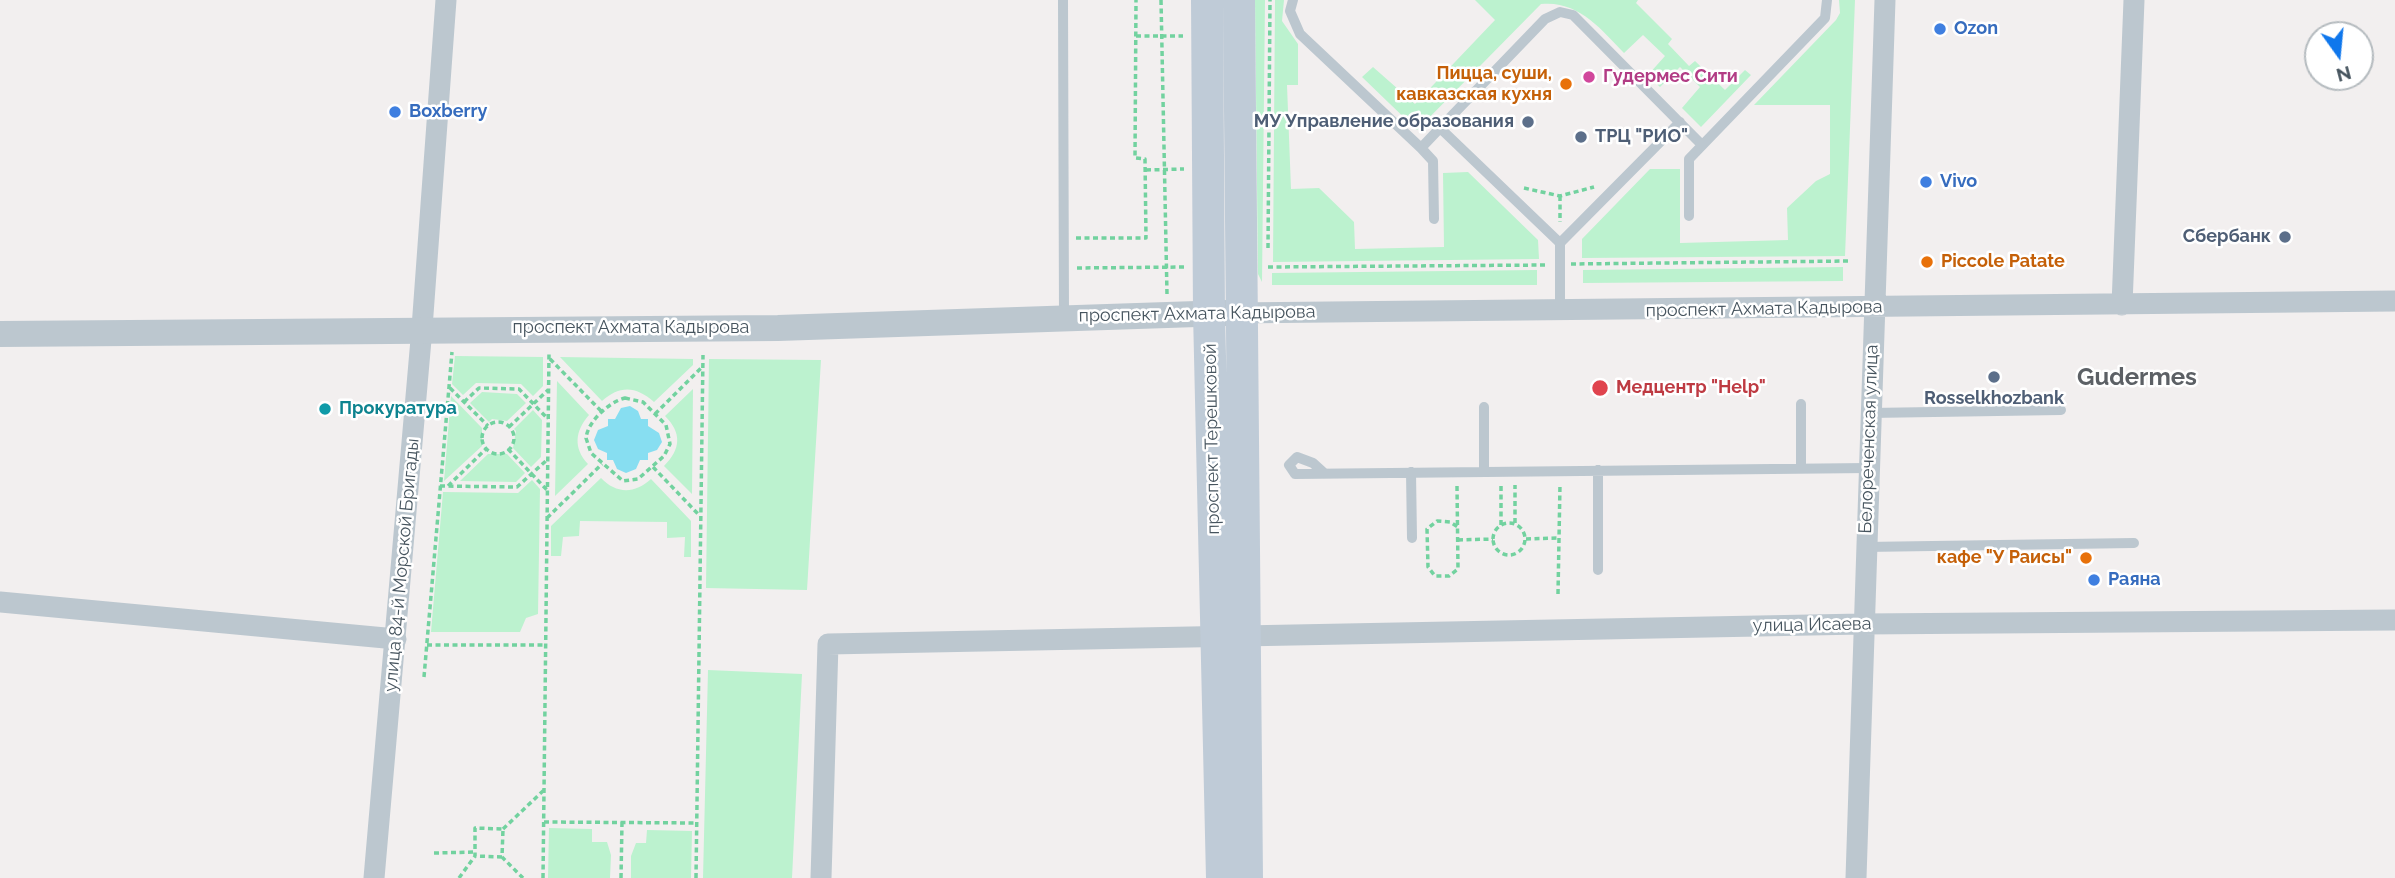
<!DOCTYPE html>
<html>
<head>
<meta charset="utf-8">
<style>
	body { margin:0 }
	#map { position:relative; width:2395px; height:878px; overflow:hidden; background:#f2efef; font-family:Raleway,sans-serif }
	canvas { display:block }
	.north { position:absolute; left:2304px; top:21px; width:70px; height:70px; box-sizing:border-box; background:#fff; border:2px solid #b5bbbf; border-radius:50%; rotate:165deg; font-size:19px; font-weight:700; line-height:28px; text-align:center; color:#46545e }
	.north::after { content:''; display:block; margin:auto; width:24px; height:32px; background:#0f77ec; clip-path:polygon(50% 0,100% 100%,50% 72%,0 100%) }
</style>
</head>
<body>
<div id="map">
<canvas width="2395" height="878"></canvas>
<div class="north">N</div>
</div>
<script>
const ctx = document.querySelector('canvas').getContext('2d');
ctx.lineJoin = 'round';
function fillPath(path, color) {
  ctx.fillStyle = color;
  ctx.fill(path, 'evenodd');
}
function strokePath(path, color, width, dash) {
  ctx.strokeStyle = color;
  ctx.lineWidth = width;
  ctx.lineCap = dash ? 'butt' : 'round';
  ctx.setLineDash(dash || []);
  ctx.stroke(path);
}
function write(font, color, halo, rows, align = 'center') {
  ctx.font = font + ' Raleway,sans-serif';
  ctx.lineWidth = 5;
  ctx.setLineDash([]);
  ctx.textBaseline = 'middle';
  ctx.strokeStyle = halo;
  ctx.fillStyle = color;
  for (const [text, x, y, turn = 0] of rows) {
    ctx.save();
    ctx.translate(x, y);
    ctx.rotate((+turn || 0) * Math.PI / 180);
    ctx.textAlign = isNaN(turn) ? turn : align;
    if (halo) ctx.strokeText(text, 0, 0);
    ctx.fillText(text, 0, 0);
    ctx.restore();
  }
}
const green = new Path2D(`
	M1255 0H1265L1262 282 1258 274Z
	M1275 0H1284L1282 21 1298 44V85H1287L1291 189 1319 188 1354 222 1355 249 1444 247 1443 173 1468 172 1538 240 1539 259 1273 262Z
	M1475 0H1638L1636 3 1672 39 1668 44 1689 66 1695 61 1725 90 1745 70 1751 75 1701 127 1682 108 1700 87 1680 67 1660 87 1648 75 1665 56 1643 35 1624 53C1601 29 1578 0 1541 4L1417 130 1362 77 1373 67 1415 104 1495 20Z
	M1839 0H1855L1845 256 1582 258V239L1650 169H1680V243L1788 240 1787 208 1816 181 1830 174V105H1754L1836 20 1840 13Z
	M1843 267V281L1583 283V270Z
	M1537 270V285H1272V273Z
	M455 356 543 357V386L533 396 521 384 476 383 463 395 452 384Z
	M560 357 693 359V365L654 402C636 386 620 385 602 401Z
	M709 359 821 360 807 590 706 588Z
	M557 381 589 415C575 431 573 448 588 464L555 496Z
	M693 389 692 494 664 466C681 449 682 433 665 416Z
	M482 392 517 394 526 403 507 421 492 419 489 422 470 403Z
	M451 396 482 428V446L444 481Z
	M533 410 542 420 541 457 531 467 513 448 516 431 514 429Z
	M488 454H507L525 473 516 482 460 481Z
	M601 478C616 494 635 494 651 479L691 521V557H684L685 537 667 538V522L580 521 579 536 563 537 561 556H551V526Z
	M532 480 540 489 538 614 526 618 520 632H431L443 492 518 493Z
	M708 670 802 674 792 878H703Z
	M549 828 592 829V842H607L611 855 610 878H548Z
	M647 830 692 831 691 878H631V856L636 843H646Z`);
const water = new Path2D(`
	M630 406 638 411 641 419H648V426L659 433 662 442 657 450 648 453V460H640L636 469 626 473 617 469 613 460H607V453L598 449 594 440 598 430 608 426V419H615L621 408Z`);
const path = new Path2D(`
	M1161 0 1167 294
	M1136 36H1183
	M1146 170 1184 169
	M1524 188 1560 196 1594 187
	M1560 196V222
	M1076 238H1146L1145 159 1135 158 1136 0
	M1268 248 1270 0
	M1571 264 1849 261
	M1268 267 1546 265
	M1077 268 1184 267
	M550 359 603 413
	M450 388 488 426
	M625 398 643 402 666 425 670 444 664 456 638 479 623 481 591 453 586 438C588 421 609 402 625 398Z
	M464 402 479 388 519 389 548 419
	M655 414 703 366
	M482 438a16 16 0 1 1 32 0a16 16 0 1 1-32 0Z
	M509 427 548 390
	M508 449 547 490
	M653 467 700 516
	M440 486 517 487 548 459
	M448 486 487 448
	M1457 486 1458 569 1449 576H1435L1428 567 1427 529 1437 521 1450 522 1458 527
	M547 518 602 464
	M1493 539a16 16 0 1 1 32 0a16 16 0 1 1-32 0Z
	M1515 523V485
	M1501 525V485
	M1526 539 1559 538
	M1458 540 1493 539
	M1558 594 1560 484
	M427 645H545
	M424 677 452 352
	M544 822 697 823
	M503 829 544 790
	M434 853 475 852
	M502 857 475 856V828L503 829 502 857 523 878
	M459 878 475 856
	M543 878 549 353
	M621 878 622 822
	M696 878 703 355`);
const service = new Path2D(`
	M1063 0 1064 316
	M1293 0 1290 11 1300 34 1421 148 1440 128 1560 243V312
	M1440 128 1545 19 1560 12 1573 15 1701 144
	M1421 148 1433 161 1434 219
	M1689 216V159L1825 18 1827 0
	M1560 243 1680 122
	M1801 404V468
	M1484 407V471
	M1870 413 2061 410
	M1598 470V570
	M1411 472 1412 538
	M1324 473 1313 463 1297 457 1289 465 1295 474 1868 468
	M1865 547 2134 543`);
const minor = new Path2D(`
	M2122 305 2134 0
	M1232 313 2395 301
	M0 602 396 639
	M374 878 422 328 446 0
	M821 878 828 644 1862 624 2395 620
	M1856 878 1885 0`);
const tertiary = new Path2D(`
	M0 334 778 328 1227 313`);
const secondary = new Path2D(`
	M1207 0 1209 313 1222 878
	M1239 0 1247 878`);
const markers = [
	[1940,29,7,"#3f7fe0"],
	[1589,77,7,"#d1479c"],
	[1566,84,7,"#e8710a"],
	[395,112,7,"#3f7fe0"],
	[1528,122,7,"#5c6f8a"],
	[1581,137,7,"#5c6f8a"],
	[1926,182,7,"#3f7fe0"],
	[2285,237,7,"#5c6f8a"],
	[1927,262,7,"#e8710a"],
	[1994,377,7,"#5c6f8a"],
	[1600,388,9,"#e0444e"],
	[325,409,7,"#0f9aa8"],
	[2086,558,7,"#e8710a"],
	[2094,580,7,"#3f7fe0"]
];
const shopNames = [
	["Ozon",1954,29],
	["Boxberry",409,112],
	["Vivo",1940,182],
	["Раяна",2108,580]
];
const foodNames = [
	["Пицца, суши,",1552,74],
	["кавказская кухня",1552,95],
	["Piccole Patate",1941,262,"left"],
	["кафе \"У Раисы\"",2072,558]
];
const hotelNames = [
	["Гудермес Сити",1603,77]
];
const serviceNames = [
	["МУ Управление образования",1514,122],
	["ТРЦ \"РИО\"",1595,137,"left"],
	["Сбербанк",2271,237],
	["Rosselkhozbank",1994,399,"center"]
];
const streetNames = [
	["проспект Ахмата Кадырова",1764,309,-1],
	["проспект Ахмата Кадырова",1197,314,-1],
	["проспект Ахмата Кадырова",631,328],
	["проспект Терешковой",1212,439,-91],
	["Белореченская улица",1869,439,-88],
	["улица 84-й Морской Бригады",402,565,-85],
	["улица Исаева",1812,625,-1]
];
const healthNames = [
	["Медцентр \"Help\"",1616,388]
];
const cultureNames = [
	["Прокуратура",339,409]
];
const districtNames = [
	["Gudermes",2137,378]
];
fillPath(green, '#bcf2cf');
fillPath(water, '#87def1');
strokePath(path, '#72d29f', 3.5, [5, 3.5]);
strokePath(service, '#bcc7cf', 10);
strokePath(minor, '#bcc7cf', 21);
strokePath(tertiary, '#bcc7cf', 26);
strokePath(secondary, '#bfcbd7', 32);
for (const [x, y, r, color] of markers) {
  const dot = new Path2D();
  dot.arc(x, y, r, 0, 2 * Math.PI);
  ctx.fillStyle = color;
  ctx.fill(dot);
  strokePath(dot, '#fff', 2.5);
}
write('bold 18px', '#366cbe', '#fff', shopNames, 'left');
write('bold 18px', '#c56008', '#fff', foodNames, 'right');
write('bold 18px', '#b23c85', '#fff', hotelNames, 'left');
write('bold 18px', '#4e5e75', '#fff', serviceNames, 'right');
write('18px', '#46545e', '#fff', streetNames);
write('bold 18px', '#be3a42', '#fff', healthNames, 'left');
write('bold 18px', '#0d838f', '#fff', cultureNames, 'left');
write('bold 24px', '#5c6065', '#fff', districtNames);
</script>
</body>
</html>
